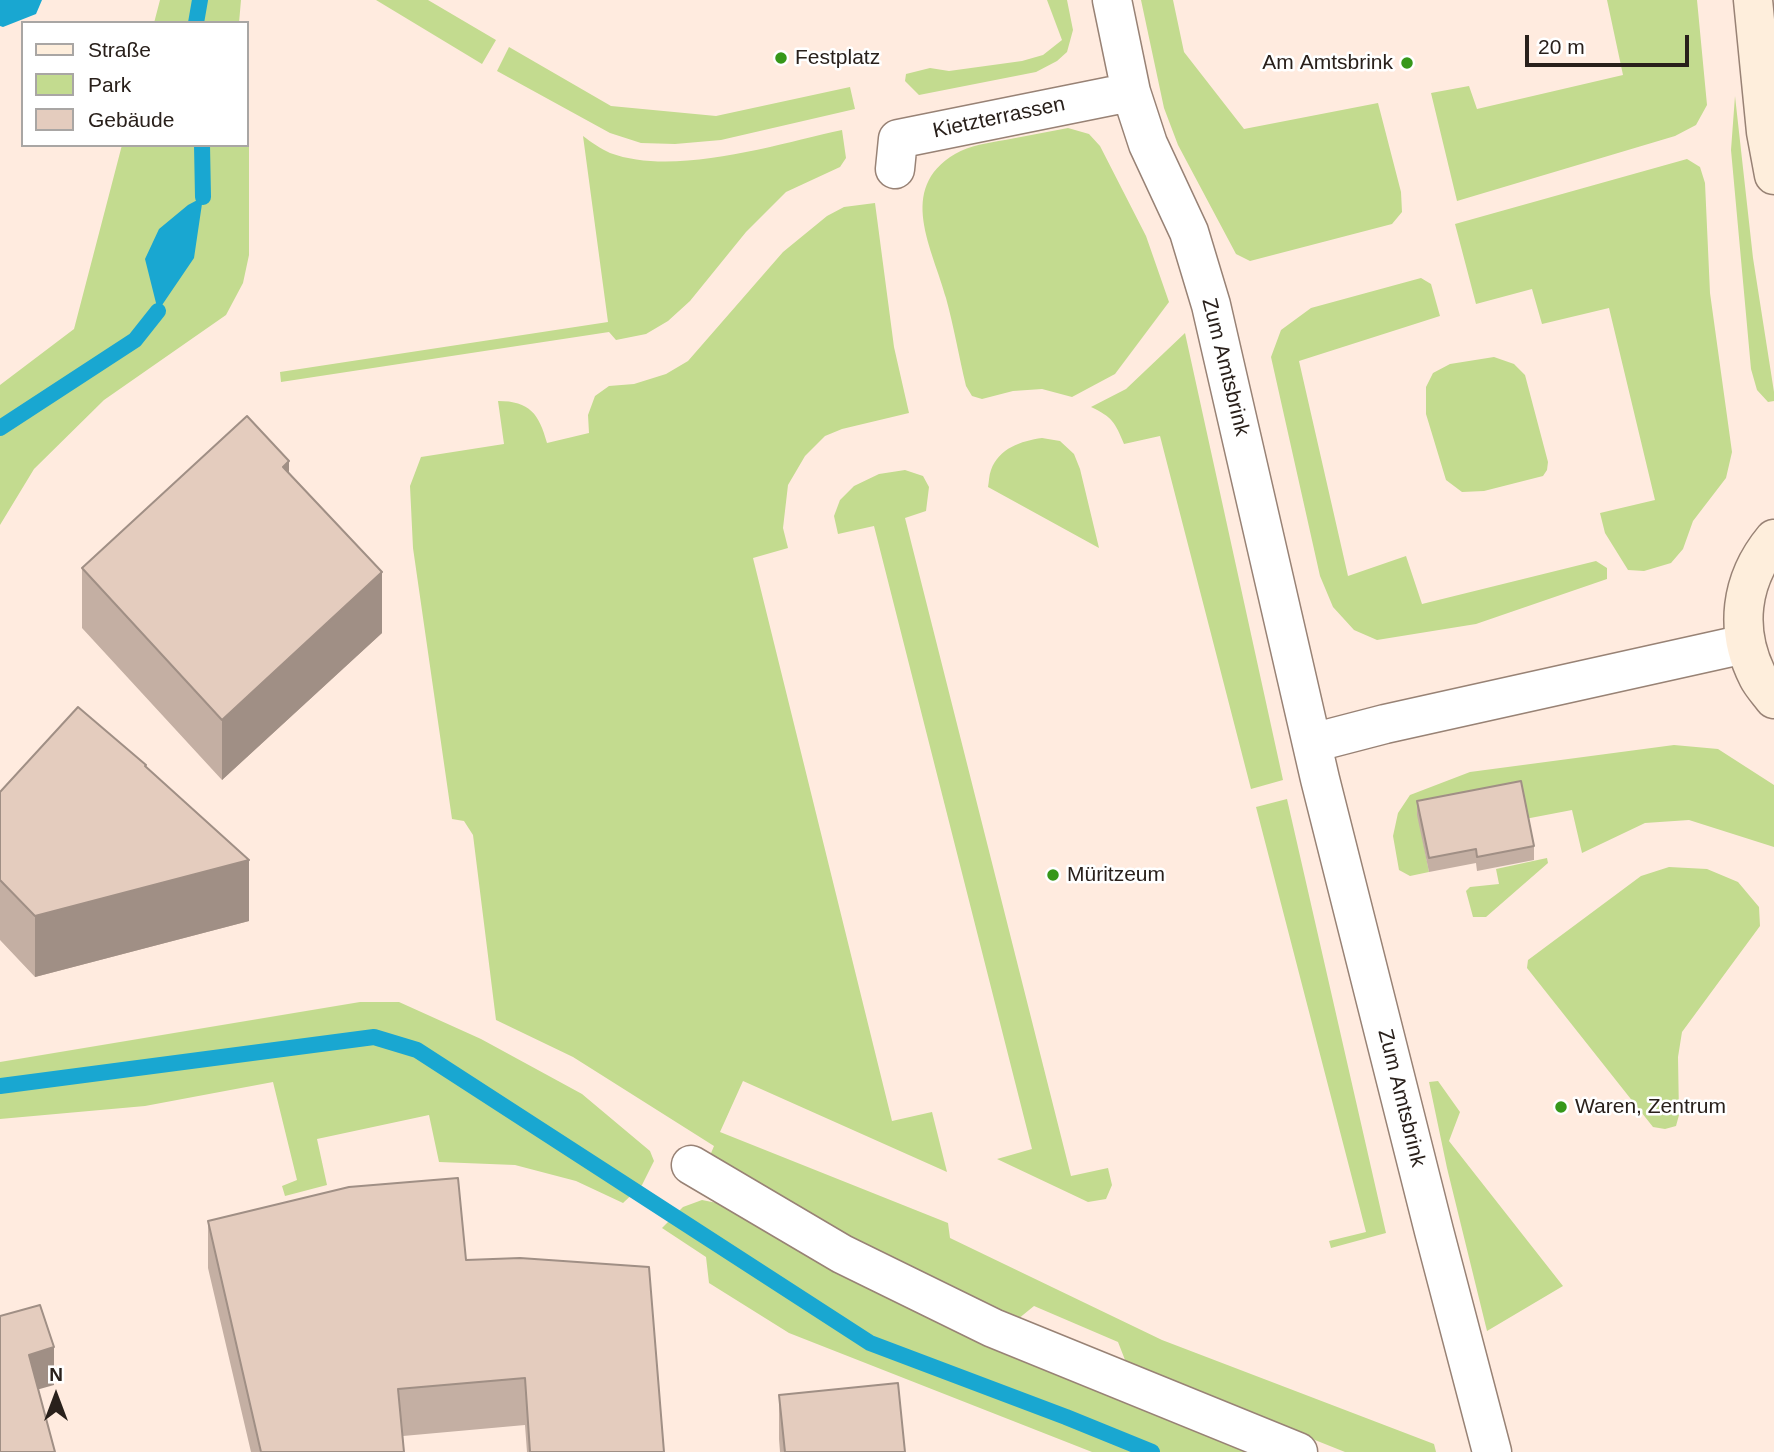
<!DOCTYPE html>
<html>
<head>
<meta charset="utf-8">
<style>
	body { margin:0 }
	#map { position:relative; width:1774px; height:1452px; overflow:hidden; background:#ffebdf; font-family:Helvetica,sans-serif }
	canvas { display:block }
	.legend { position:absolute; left:21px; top:21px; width:228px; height:126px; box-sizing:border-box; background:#fff; border:2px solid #a9a6a4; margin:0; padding:9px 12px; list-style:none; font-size:21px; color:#29201b }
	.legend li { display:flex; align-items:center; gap:14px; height:35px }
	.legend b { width:35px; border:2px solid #a9a6a4 }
	.north { position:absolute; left:21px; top:1361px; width:70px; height:70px; -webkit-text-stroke:5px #fff; paint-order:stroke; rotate:0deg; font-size:19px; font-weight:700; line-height:28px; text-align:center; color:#29201b }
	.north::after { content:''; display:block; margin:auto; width:24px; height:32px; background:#29201b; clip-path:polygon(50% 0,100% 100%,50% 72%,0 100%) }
	.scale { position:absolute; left:1525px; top:35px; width:164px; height:32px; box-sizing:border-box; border:4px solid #29201b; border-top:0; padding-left:9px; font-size:21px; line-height:24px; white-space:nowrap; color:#29201b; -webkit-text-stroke:5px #fff; paint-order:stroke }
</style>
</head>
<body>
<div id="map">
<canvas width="1774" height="1452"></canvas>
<ul class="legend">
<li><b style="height:9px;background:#feeedc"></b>Straße</li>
<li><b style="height:19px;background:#c3db8f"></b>Park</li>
<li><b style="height:19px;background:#e4ccbe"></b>Gebäude</li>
</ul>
<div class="north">N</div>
<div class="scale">20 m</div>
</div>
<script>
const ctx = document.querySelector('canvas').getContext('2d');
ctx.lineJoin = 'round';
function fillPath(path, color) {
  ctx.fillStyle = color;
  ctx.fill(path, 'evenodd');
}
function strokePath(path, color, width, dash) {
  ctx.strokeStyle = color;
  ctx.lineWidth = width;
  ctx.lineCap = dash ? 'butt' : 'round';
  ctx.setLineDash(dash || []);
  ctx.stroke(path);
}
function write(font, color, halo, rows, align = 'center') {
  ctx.font = font + ' Helvetica,sans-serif';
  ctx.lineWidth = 5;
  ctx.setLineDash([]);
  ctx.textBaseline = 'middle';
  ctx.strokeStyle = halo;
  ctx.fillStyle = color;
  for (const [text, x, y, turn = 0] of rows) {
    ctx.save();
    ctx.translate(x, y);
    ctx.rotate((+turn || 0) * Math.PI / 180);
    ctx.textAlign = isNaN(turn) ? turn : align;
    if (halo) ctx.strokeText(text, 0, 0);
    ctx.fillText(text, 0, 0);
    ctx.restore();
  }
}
const green = new Path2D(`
	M160 0H241L239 23H154Z
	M376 0H428L496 40 482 64Z
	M1047 0H1067L1073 30 1067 52 1057 61 1036 72 919 95 905 81 906 74 930 68 949 71 1022 61 1043 55 1062 40Z
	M1141 0H1173L1184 52 1244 129 1378 103 1401 192 1402 212 1392 224 1250 261 1236 254 1178 145 1164 108Z
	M1607 0H1697L1707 105 1696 125 1675 136 1457 201 1431 93 1469 86 1477 109 1623 75Z
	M509 47 611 106 716 116 850 87 855 109 721 140 675 144 641 143 610 133 497 71Z
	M1735 96 1753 258 1774 392V401L1768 402 1757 390 1751 369 1731 150Z
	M247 100 249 116V255L243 283 226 315 104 400 34 469 0 525V385L74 329 122 145H247Z
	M1068 128 1089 134 1100 146 1146 236 1169 302 1115 374 1072 397 1042 389 1013 391 982 399 972 396 966 386C959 357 954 327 946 298 933 249 896 189 955 154 970 145 988 143 1005 140 1026 136 1047 132 1068 128Z
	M842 130 846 158 840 167 786 192 746 232 690 301 668 321 646 334 616 340 609 332 281 382 280 372 608 322 583 136C591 142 601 149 610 153 675 177 777 144 842 130Z
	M1687 159 1700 167 1705 183 1710 293 1732 452 1726 478 1693 521 1683 549 1671 563 1644 571 1628 570 1605 533 1600 513 1655 500 1609 308 1542 324 1532 289 1476 304 1455 224Z
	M875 203 894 347 909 413 842 429 825 436 805 456 788 485 783 528 788 548 753 558 892 1121 932 1112 947 1172 743 1081 720 1132 948 1223 950 1238 1162 1340 1434 1444 1436 1452H1345L1127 1365 1118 1342 1034 1306 1018 1319 870 1249 709 1158 714 1146 573 1057 496 1020 473 835 464 821 452 819 413 548 410 486 421 457 504 444 498 401C530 401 539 414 547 443L589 433 588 415 595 396 609 386 634 384 666 374 688 361 783 252 827 216 844 207Z
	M1421 278 1431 284 1440 316 1299 361 1348 576 1406 556 1422 604 1596 561 1607 568V579L1476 624 1377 640 1354 630 1333 607 1320 576 1271 357 1281 330 1311 308Z
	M1185 333 1283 780 1251 789 1160 436 1124 444C1115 422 1112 417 1091 407L1126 389Z
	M1494 357 1514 364 1525 375 1548 462 1547 470 1543 476 1484 491 1462 492 1446 480 1426 414V387L1433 373 1450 364Z
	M1042 438 1060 441 1074 454 1080 469 1099 548 988 487C989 482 989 475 991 470 999 448 1021 441 1042 438Z
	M905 470 923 476 929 487 926 511 905 518 1071 1176 1108 1168 1112 1185 1106 1199 1088 1202 997 1159 1032 1149 874 526 838 534 834 516 840 500 854 486 879 474Z
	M1674 745 1718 749 1774 785V847L1689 820 1645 823 1582 853 1572 810 1525 819 1418 815 1429 872 1410 876 1399 870 1393 836 1398 813 1410 795 1470 772Z
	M1287 799 1386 1233 1331 1248 1329 1241 1366 1232 1256 807Z
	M1547 858 1548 863 1486 917H1473L1466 891 1470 887 1499 884 1496 869Z
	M1669 867 1707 869 1738 882 1759 907 1760 926 1682 1032 1678 1057 1679 1115 1676 1126 1665 1129 1653 1127 1527 968 1528 960 1641 876Z
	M360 1002H399L481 1039 582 1094 650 1151 654 1161 642 1185 623 1203 576 1181 515 1165 439 1162 429 1115 317 1139 327 1185 285 1196 282 1186 297 1180 273 1082 145 1106 0 1119V1062Z
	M1438 1081 1460 1112 1449 1141 1563 1286 1487 1331 1447 1168 1429 1082Z
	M702 1200 722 1204 1252 1452H1092L789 1333 709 1283 706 1257 662 1228 683 1207Z`);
const water = new Path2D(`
	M0 0H42L36 14 3 27 0 26Z
	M203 197 194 258 158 311 145 259 159 229 188 205Z`);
const stream = new Path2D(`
	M196 23 200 0
	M202 145 203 197
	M0 428 135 340 158 311
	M0 1086 374 1037 417 1050 870 1343 1066 1417 1152 1452`);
const street = new Path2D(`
	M1112 0 1131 92 1148 144 1189 232 1211 305 1320 779 1434 1231 1492 1452
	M895 169 898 139 1131 92
	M1312 743 1385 724 1745 644
	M691 1165 842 1254 993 1328 1298 1452`);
const secondary = new Path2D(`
	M1753 0 1766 132 1774 175
	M1774 539C1740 580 1734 630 1758 677 1762 685 1769 692 1774 699`);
const wall = new Path2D(`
	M289 473 382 633 222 780 82 628V568Z
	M146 767 249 921 35 977 0 940V792Z
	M1417 801 1534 846V860L1477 871 1476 863 1429 872 1417 815Z
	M208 1221 466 1260 664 1452H527L525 1425 403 1436 404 1452H251L208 1268Z
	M779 1395 905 1452H780L779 1439Z`);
const shadedWall = new Path2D(`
	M289 461V522L283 467Z
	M382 572V633L222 780V720Z
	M249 860V921L35 977V916Z
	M54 1347V1385L29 1392V1355Z`);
const building = new Path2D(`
	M247 416 289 461 283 467 382 572 222 720 82 568Z
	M78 707 146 765 145 766 249 860 35 916 0 880V792Z
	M1521 781 1534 846 1477 857 1476 849 1429 858 1417 801Z
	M458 1178 466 1260 520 1258 649 1267 664 1452H530L525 1378 398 1389 404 1452H261L208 1221 349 1187Z
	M40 1305 54 1347 29 1355 55 1452H0V1316Z
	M898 1383 905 1452H785L779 1395Z`);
const markers = [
	[781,58,7,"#369719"],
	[1407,63,7,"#369719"],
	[1053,875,7,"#369719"],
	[1561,1107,7,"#369719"]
];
const poiNames = [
	["Festplatz",795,58],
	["Am Amtsbrink",1393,63,"right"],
	["Müritzeum",1067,875],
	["Waren, Zentrum",1575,1107]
];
const streetNames = [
	["Kietzterrassen",999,118,-12],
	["Zum Amtsbrink",1225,367,76],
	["Zum Amtsbrink",1401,1098,76]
];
fillPath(green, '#c3db8f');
fillPath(water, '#19a7d1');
strokePath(stream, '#19a7d1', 16);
strokePath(street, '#988275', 41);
strokePath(secondary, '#988275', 41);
strokePath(street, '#fff', 38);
strokePath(secondary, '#feeedc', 38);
fillPath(wall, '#c4afa3');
fillPath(shadedWall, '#a08f85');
fillPath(building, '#e4ccbe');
strokePath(building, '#a08f85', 2);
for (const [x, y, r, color] of markers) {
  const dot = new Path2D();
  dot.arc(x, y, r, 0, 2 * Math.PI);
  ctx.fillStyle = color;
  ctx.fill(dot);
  strokePath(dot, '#fff', 2.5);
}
write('21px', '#29201b', '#fff', poiNames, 'left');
write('21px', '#29201b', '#fff', streetNames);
</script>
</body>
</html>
